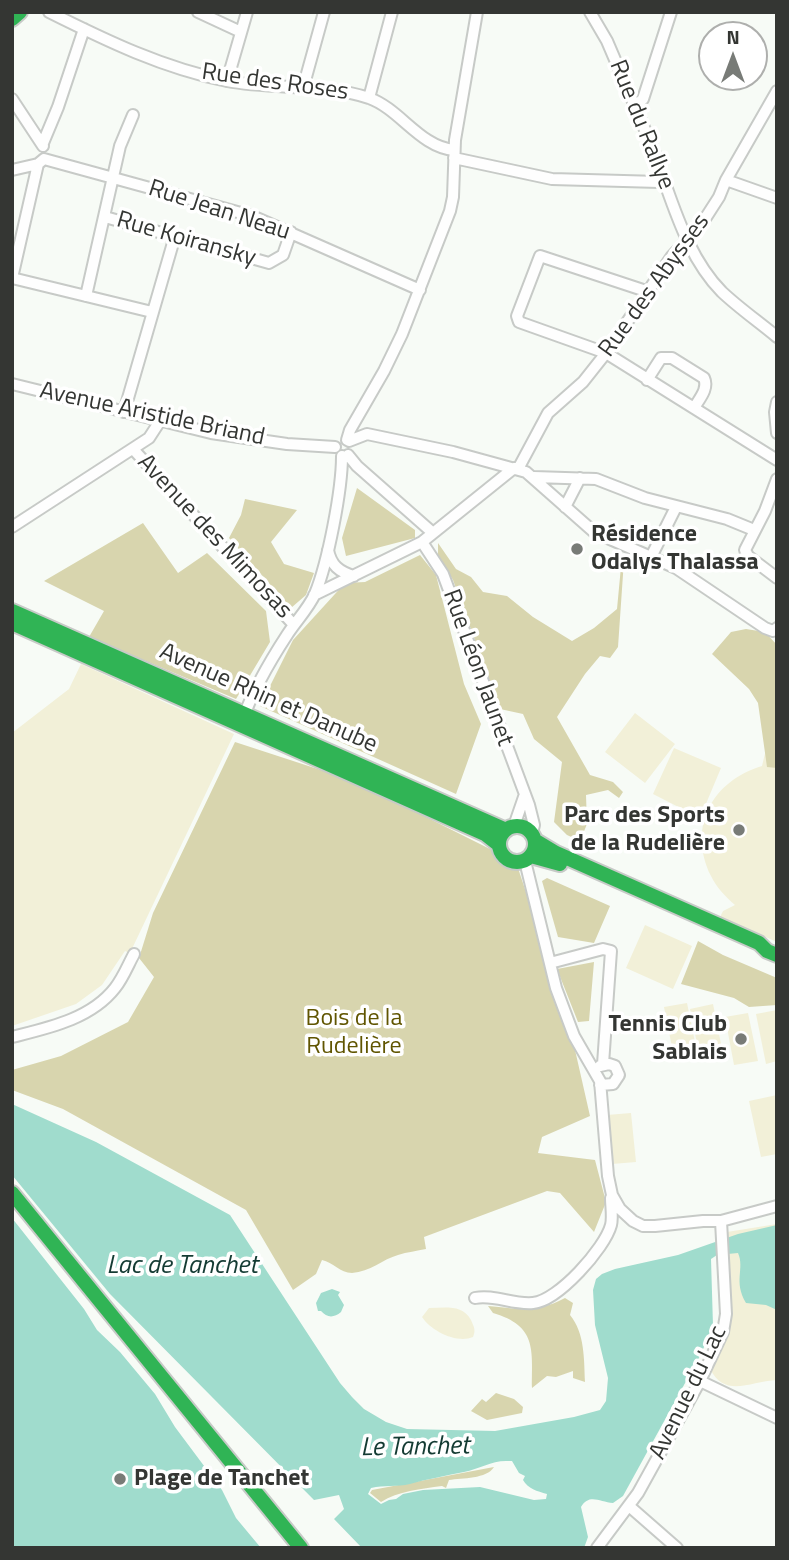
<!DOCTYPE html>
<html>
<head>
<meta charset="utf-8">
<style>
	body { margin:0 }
	#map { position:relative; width:789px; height:1560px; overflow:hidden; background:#f7fbf6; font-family:"Titillium Web",sans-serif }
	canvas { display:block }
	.frame { position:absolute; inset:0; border:14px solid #343633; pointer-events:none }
	.north { position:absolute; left:698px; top:21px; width:70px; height:70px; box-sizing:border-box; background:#fff; border:2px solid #aeafad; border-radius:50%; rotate:0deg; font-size:19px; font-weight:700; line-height:28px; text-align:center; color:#343633 }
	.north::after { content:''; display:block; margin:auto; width:24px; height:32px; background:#787b77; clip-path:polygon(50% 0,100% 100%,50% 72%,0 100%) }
</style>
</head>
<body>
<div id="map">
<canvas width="789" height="1560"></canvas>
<div class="frame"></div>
<div class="north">N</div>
</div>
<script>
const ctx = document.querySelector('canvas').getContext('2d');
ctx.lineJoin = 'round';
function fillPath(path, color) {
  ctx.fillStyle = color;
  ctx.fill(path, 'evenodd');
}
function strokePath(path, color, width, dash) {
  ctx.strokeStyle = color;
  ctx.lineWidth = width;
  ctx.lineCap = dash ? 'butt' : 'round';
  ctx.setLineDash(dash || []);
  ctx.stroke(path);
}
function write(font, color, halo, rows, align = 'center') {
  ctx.font = font + ' "Titillium Web",sans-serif';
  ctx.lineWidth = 7;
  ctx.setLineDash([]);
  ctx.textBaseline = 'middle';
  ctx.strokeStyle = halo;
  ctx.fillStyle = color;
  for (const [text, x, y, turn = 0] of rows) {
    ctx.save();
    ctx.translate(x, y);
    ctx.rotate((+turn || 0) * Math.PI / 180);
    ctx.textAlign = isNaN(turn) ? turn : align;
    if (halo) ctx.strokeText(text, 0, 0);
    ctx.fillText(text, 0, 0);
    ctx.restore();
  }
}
const green = new Path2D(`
	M81 664 234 734 130 953 125 951 102 985 76 1004 12 1026V733L69 689Z
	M635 713 675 744 645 783 605 752Z
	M777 718V942L720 917 723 911 735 905C726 897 716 887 711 876 687 827 712 781 762 766L773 720Z
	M674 748 721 768 700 818 653 794Z
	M645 925 692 946 673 989 626 968Z
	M687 1003 697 1052 674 1057 664 1007Z
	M713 1004 723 1054 700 1058 690 1009Z
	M777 1010V1061L766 1064 756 1014Z
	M748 1013 758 1061 734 1065 725 1017Z
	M777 1095V1154L761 1157 749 1101Z
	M631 1113 636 1162 612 1164 607 1115Z
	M777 1224V1380C750 1381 726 1399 710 1369L732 1317 727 1232Z
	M429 1308C445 1308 462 1304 471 1320 474 1327 476 1330 473 1337 457 1344 431 1331 422 1317Z`);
const forest = new Path2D(`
	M357 488 415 530V538L346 556 342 538Z
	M245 499 297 510 271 542 284 564 314 573 306 595 291 608 229 538 241 515Z
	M143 523 178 573 207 553 266 611 270 642 236 699 89 637 104 611 44 581Z
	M438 543 456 569 471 577 483 592 507 596 533 617 572 641 594 628 617 609 622 556 624 560 618 647 610 658 600 656 585 674 557 717 590 775 613 782 623 792 619 798 608 790 586 795 587 824 580 841 567 835 554 822 562 762 534 739 523 714 500 709 453 580 438 556Z
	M420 555 436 575 464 684 481 724 456 794 260 706 293 640 345 583 365 582Z
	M746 629 765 632 777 645V768L767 767 758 703 749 689 712 654 731 632Z
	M235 742 333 774 386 797 516 862 568 1019 590 1116 542 1137 538 1153 595 1160 606 1202 594 1232 560 1193 547 1191 424 1237 426 1249C417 1251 407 1252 398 1255 383 1259 370 1272 352 1273 340 1273 333 1262 322 1260L316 1274 293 1290 246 1210 63 1109 12 1090V1070L61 1056 128 1022 154 977 139 958 153 913Z
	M547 878 610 906 594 943 558 937 542 881Z
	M698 941 723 955 777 978V1005L749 1007 734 998 681 984Z
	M594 962 589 1021 578 1022 557 969Z
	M565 1298 573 1303 570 1315C585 1333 584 1360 585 1382L573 1378V1371L556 1377 547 1376 532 1388C532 1349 537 1326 493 1313L488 1306C521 1309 534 1314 565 1298Z
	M496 1393 514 1399 523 1407 522 1413 487 1420 471 1411 482 1399 486 1402Z
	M494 1467C487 1479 462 1478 449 1480L446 1488 442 1486C421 1489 398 1491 381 1502L370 1493 372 1490Z`);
const water = new Path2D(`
	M12 1104 96 1142 230 1215 340 1383 352 1397 364 1409 386 1422 407 1429 495 1431 574 1417 600 1410 606 1401 608 1378 595 1325 593 1290 596 1279 602 1274 615 1269 678 1255 738 1234 777 1225V1310L766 1305 746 1303C733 1281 745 1269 738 1253L717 1255 711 1259 713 1326 701 1354 623 1496 613 1503C600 1502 589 1493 581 1507L588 1537 584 1548H362L334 1519 344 1509 339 1495 314 1500 110 1294 12 1175ZM506 1461H512L519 1473 525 1476 523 1480C528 1489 537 1491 547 1494L546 1499 534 1500 480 1487 423 1490 403 1494 396 1499 389 1500 381 1504 368 1494 371 1488C384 1485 397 1487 410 1484 427 1479 445 1476 464 1472 479 1469 491 1461 506 1461Z
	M12 1218 84 1309 97 1330 120 1352 155 1394 175 1427 222 1490 236 1518 261 1548H12Z
	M332 1289 340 1292 338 1295 344 1305 341 1312C334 1318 327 1318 321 1311H318L316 1303 321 1293Z`);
const street = new Path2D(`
	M49 12C107 41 163 68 227 81 274 90 323 83 369 98 400 109 420 147 454 150
	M198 12 241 32
	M590 12 607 41 660 165 659 182
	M227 81 247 12
	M303 88 324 12
	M369 98 392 12
	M12 99 43 146
	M634 107 643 99 671 12
	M43 143 58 107 84 29
	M454 158 552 179 659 182
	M12 170 38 164 44 159 252 216 420 290
	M726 180 777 198
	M659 182 666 186C679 223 694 264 722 292 739 308 759 322 777 337
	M105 217 269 263 283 255 291 232
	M12 278 152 312
	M12 278 38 164
	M649 292 540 256 517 316 519 322 606 353 777 460
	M86 296 120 146 133 115
	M647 380 661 358H672L704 378C709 389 699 399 694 408
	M12 384 211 433 287 444 335 447
	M777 402 775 412 777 433
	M124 412 175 236
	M347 440 350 430 384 371 402 334 450 211 453 197 455 140 477 12
	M349 441 367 434 453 452 526 472 594 532 676 568 765 628 773 631 777 628
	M133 449 294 625
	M348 455 357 466 433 533
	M518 469 548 413 583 382 606 353 672 256 701 225 719 197 726 180 777 91
	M534 477 596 479 645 498 727 519 754 530
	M777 479 765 511 745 550 748 556 777 578
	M565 507 580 478
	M12 527 149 438 160 421
	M422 542 443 574 529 805 534 825 532 833
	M328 550C331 565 339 572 354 576
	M651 557 676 507
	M314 595 422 542 514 468
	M242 721C253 690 270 661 287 635 296 621 308 609 315 594 328 562 342 490 342 456
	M514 826 524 797
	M525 861 556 988 574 1036 600 1081 608 1176 612 1195 620 1209 633 1221 643 1226H655L703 1221H721L777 1206
	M550 963 603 949 611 951 603 1064
	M12 1037C48 1028 91 1019 115 988 123 978 128 965 134 954
	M600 1066 609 1064 615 1066 619 1075 613 1084 600 1085
	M475 1298C494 1294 513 1305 533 1303 558 1301 605 1248 611 1225 613 1217 611 1206 611 1198
	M700 1381 777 1418
	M629 1506 677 1548
	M597 1548 638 1493 700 1381 723 1332 726 1314 721 1221`);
const fast = new Path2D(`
	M12 19 20 12
	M12 611 506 830
	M12 623 485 834 499 845
	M499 844a18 18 0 1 1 36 0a18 18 0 1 1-36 0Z
	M536 841 556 853 759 943 767 951 777 955
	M531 856 560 864
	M12 1193 301 1548`);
const markers = [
	[577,549,7,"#787b77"],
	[739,830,7,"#787b77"],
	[741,1039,7,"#787b77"],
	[120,1479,7,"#787b77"]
];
const streetNames = [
	["Rue des Roses",275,83,8],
	["Rue du Rallye",641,125,68],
	["Rue Jean Neau",219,211,18],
	["Rue Koiransky",186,240,16],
	["Rue des Abysses",655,286,-54],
	["Avenue Aristide Briand",152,415,12],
	["Avenue des Mimosas",214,537,47],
	["Rue Léon Jaunet",477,668,70],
	["Avenue Rhin et Danube",268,699,24],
	["Avenue du Lac",689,1393,-64]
];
const poiNames = [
	["Résidence",591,535],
	["Odalys Thalassa",591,563],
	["Parc des Sports",725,816,"right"],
	["de la Rudelière",725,844,"right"],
	["Tennis Club",727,1025,"right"],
	["Sablais",727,1053,"right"],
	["Plage de Tanchet",134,1479]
];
const parkNames = [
	["Bois de la",354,1019],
	["Rudelière",354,1047]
];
const waterNames = [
	["Lac de Tanchet",182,1267],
	["Le Tanchet",415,1448,-1]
];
fillPath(green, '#f2f0d8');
fillPath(forest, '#d8d5ae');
fillPath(water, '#a0dccd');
strokePath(street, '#c7cac7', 14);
strokePath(fast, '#c7cac7', 18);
strokePath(street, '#fefefe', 10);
strokePath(fast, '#30b455', 14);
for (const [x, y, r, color] of markers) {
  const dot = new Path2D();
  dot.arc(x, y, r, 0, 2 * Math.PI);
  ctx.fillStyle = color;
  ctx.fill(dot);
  strokePath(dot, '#fff', 2.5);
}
write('24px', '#343633', '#fff', streetNames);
write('bold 24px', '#343633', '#fff', poiNames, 'left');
write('24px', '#605501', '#fff', parkNames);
write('italic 26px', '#143b33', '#fff', waterNames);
</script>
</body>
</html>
